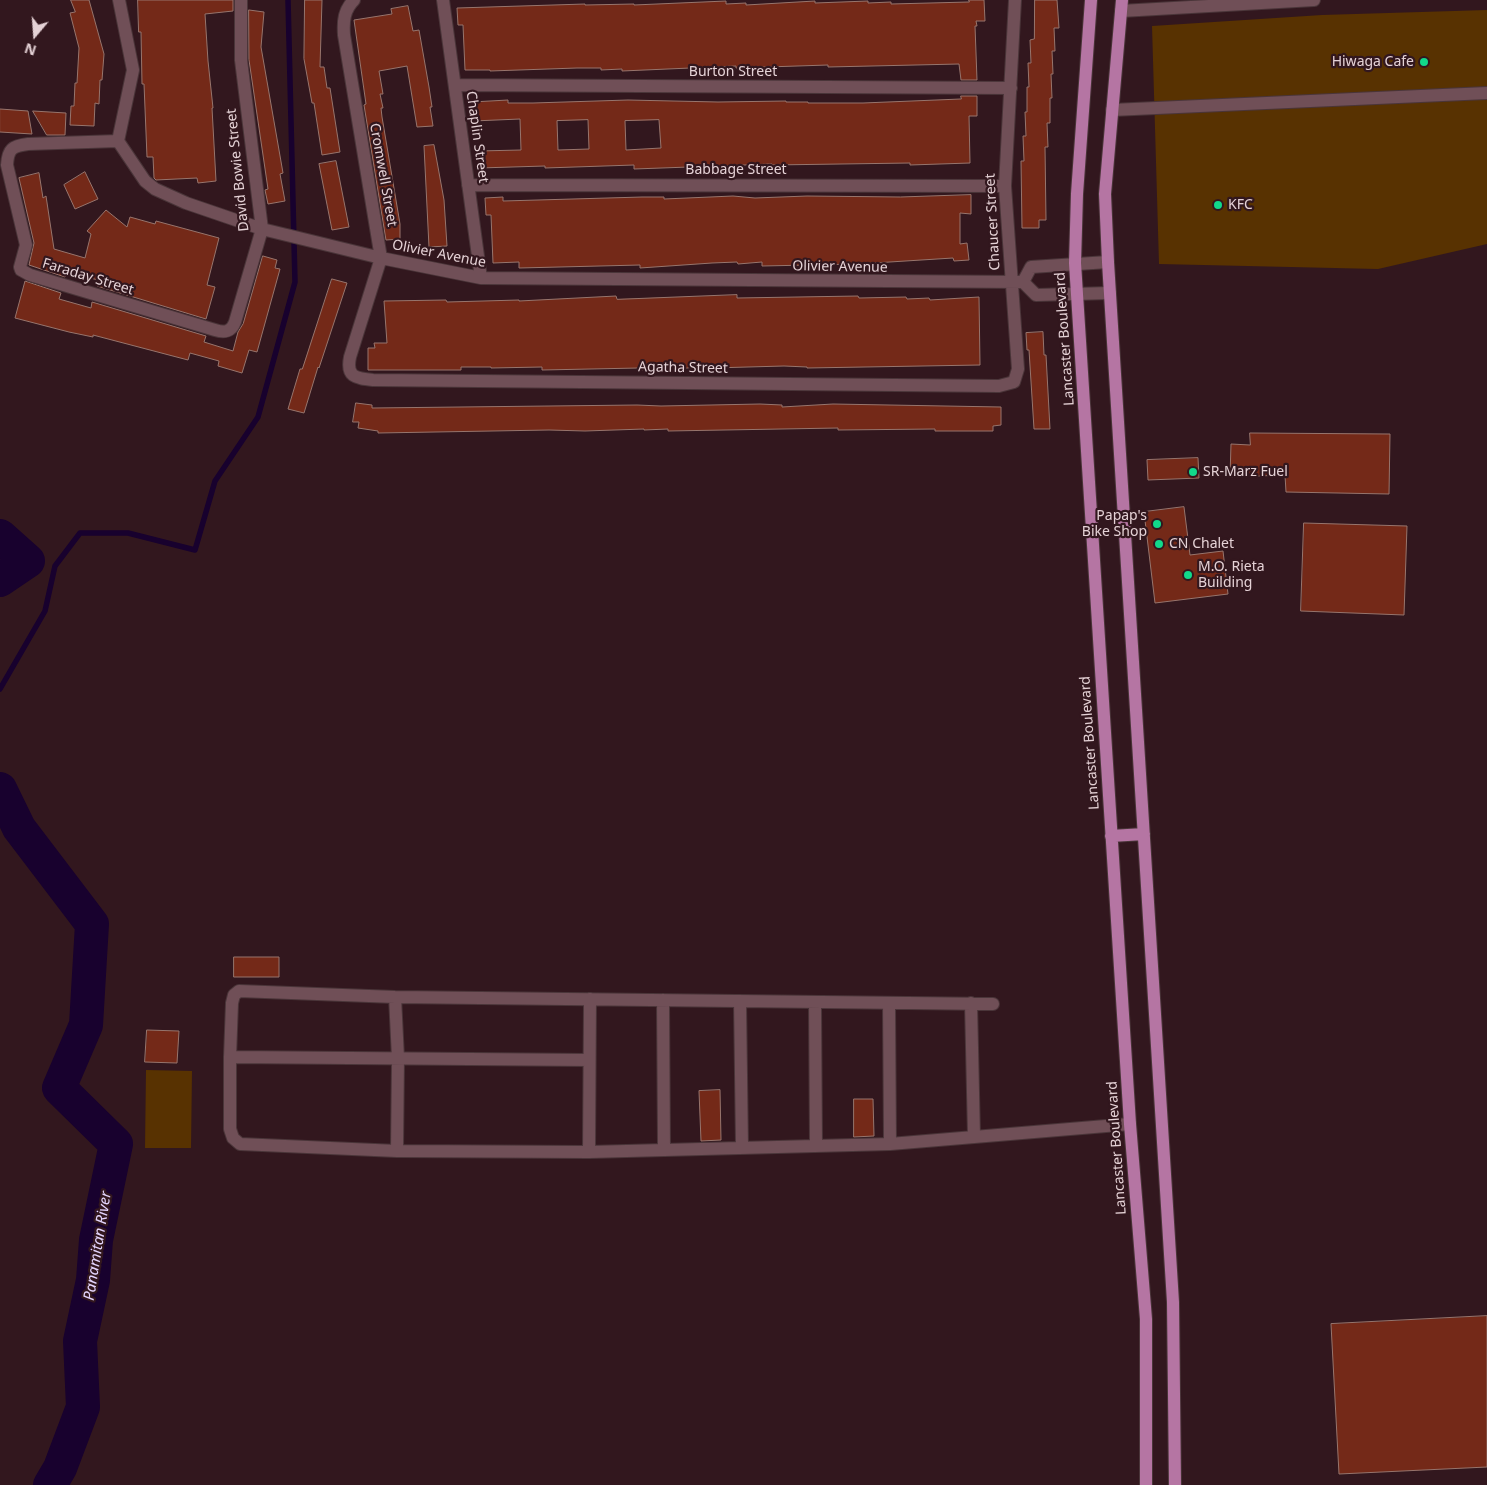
<!DOCTYPE html>
<html>
<head>
<meta charset="utf-8">
<style>
	body { margin:0 }
	#map { position:relative; width:1487px; height:1485px; overflow:hidden; background:#32171e; font-family:"Noto Sans",sans-serif }
	canvas { display:block }
	.north { position:absolute; left:10px; top:10px; width:50px; height:50px; -webkit-text-stroke:4px #32171e; paint-order:stroke; rotate:198deg; font-size:14px; font-weight:700; line-height:20px; text-align:center; color:#e5d2d6 }
	.north::after { content:''; display:block; margin:auto; width:18px; height:22px; background:#e5d2d6; clip-path:polygon(50% 0,100% 100%,50% 72%,0 100%) }
</style>
</head>
<body>
<div id="map">
<canvas width="1487" height="1485"></canvas>
<div class="north">N</div>
</div>
<script>
const ctx = document.querySelector('canvas').getContext('2d');
ctx.lineJoin = 'round';
function fillPath(path, color) {
  ctx.fillStyle = color;
  ctx.fill(path, 'evenodd');
}
function strokePath(path, color, width, dash) {
  ctx.strokeStyle = color;
  ctx.lineWidth = width;
  ctx.lineCap = dash ? 'butt' : 'round';
  ctx.setLineDash(dash || []);
  ctx.stroke(path);
}
function write(font, color, halo, rows, align = 'center') {
  ctx.font = font + ' "Noto Sans",sans-serif';
  ctx.lineWidth = 4.5;
  ctx.setLineDash([]);
  ctx.textBaseline = 'middle';
  ctx.strokeStyle = halo;
  ctx.fillStyle = color;
  for (const [text, x, y, turn = 0] of rows) {
    ctx.save();
    ctx.translate(x, y);
    ctx.rotate((+turn || 0) * Math.PI / 180);
    ctx.textAlign = isNaN(turn) ? turn : align;
    if (halo) ctx.strokeText(text, 0, 0);
    ctx.fillText(text, 0, 0);
    ctx.restore();
  }
}
const green = new Path2D(`
	M1487 10V244L1378 269 1159 264 1152 26 1322 15Z
	M146 1070 192 1071 191 1148H145Z`);
const stream = new Path2D(`
	M0 689 45 611 55 566 80 533H128L195 550 215 481 258 417 295 282 288 0`);
const river = new Path2D(`
	M0 536 28 561 0 580
	M0 789 19 828 92 924 86 1025 59 1088 116 1144 96 1240 93 1280 80 1341 83 1407 60 1468 50 1485`);
const building = new Path2D(`
	M71 0H89L104 54 102 80H100L99 104 95 103 94 126 70 125 71 106H74L75 83H77L79 48 70 13 75 12Z
	M138 0H233V11L205 14 208 61 213 108H212L216 181 198 183 197 178 156 180 154 178 153 157H147L144 84H142L141 32H139Z
	M305 0H322L320 67H324L327 88H330L340 152 322 155 314 103H312L304 59Z
	M969 0H984L985 21H976L977 26H975L977 80H961L959 64 828 67V65L736 68V66L622 71V69L601 70V68H577L490 71V70H465L463 25H458L457 8 585 4V5L634 4V5L726 1V4L746 3V5L815 1V3L868 1V3L891 2V4L969 2Z
	M1035 0H1057L1059 28H1054L1055 51H1052L1053 74H1051L1052 98H1050V123H1047L1048 147H1045L1046 220H1039V228H1022L1021 161H1024L1023 136H1026L1025 112H1027V87H1029L1028 63H1031L1030 40 1034 39Z
	M408 6 413 31 419 30 429 87 432 107H430L433 126 417 127 407 66 379 71 383 94H380L383 108H381L382 117 400 224V239L386 240 364 105 366 104 354 20 392 14 391 9Z
	M249 10 264 12 261 47 283 173 280 174 285 201 268 204 265 190 268 189 249 60Z
	M961 96H977V116H969L970 163 910 165V163L772 165V164L634 169V165L545 168V166L479 168 478 151 521 150 520 119 473 121 472 102 508 100V103H533L628 100 718 102 786 101V102H808V103H863L961 99ZM588 120 589 149 558 150 557 121ZM659 120 661 148 626 150 625 121Z
	M0 109 28 111 32 134 0 132Z
	M33 111 66 113 65 135H47Z
	M434 145 444 200 447 246 429 247 424 146Z
	M336 161 349 227 332 230 319 164Z
	M85 172 98 199 75 209 64 185Z
	M39 173 43 198 46 196 54 249 85 258 91 234 87 231 106 210 127 227 130 217 155 224 156 221 219 238 207 285 215 287 206 319 97 286 98 280 67 272 65 277 29 265 34 243 19 178Z
	M971 195V214L960 213V244L967 243 969 260 954 261 953 258 858 264 762 266V262L738 264 737 262 712 263 640 268V265L519 268V262L493 263 491 215H486L485 198 503 197V201L642 197H664V199L733 196 755 198 807 196 900 197Z
	M263 256 277 260 275 268 280 269 257 352 249 350 242 373 218 366 219 361 190 353 188 360 93 335V337L69 332 15 318 25 281 61 293 59 299 91 308 92 302 206 336 204 342 233 351 238 332 243 324Z
	M332 279 347 283 319 368 318 367 304 413 288 409 300 369H302Z
	M737 295V298L858 296 859 298 906 297 907 299 929 298 930 300 979 297 980 365 807 368V367L784 366 712 368V367L639 370V368L542 370V367L491 368V367H461V370H368V348H375L374 343H387L384 301 446 300 447 302 519 300V301L616 296 617 299Z
	M1043 332 1044 355H1046L1050 429H1034L1029 350H1027L1026 333Z
	M356 403 372 405V408L637 405 661 406 760 404 782 405V407L833 404 1001 407V425L993 426V431H935V429L838 430V428L668 431V429L644 430V429L585 431 549 430 378 433V431L358 428 359 422H353Z
	M1250 433 1390 434 1389 494 1286 492 1285 475 1230 477 1231 444 1250 445Z
	M1198 458 1199 478 1148 480 1147 460Z
	M1184 507 1190 555 1223 551 1228 594 1155 603 1144 512Z
	M1304 523 1407 526 1404 615 1301 611Z
	M234 957H279V977H234Z
	M147 1030 179 1031 177 1063 145 1062Z
	M720 1090 721 1140 701 1141 699 1091Z
	M854 1099H873L874 1136 854 1137Z
	M1487 1316V1467L1339 1474 1331 1324Z`);
const minor = new Path2D(`
	M119 0 133 70 118 141 145 181 155 189 186 203 262 229 381 258 481 278 1023 282 1036 295 1110 293
	M354 0C344 10 343 21 344 35L381 258 350 357C346 377 355 378 373 380L999 386 1014 382 1018 369 1005 186 1015 0
	M443 0 481 278
	M1121 11 1314 0
	M455 85 1011 88
	M1112 110 1487 93
	M118 141 28 144C12 146 8 149 7 165L26 245 20 267 21 270 30 275 215 330C225 333 231 332 235 322L262 229 241 60V0
	M468 185 1005 186
	M1023 282 1031 267 1108 262
	M395 997 398 1058 397 1151
	M663 1000 664 1150
	M740 1001 742 1148
	M815 1002 816 1146
	M889 1003 890 1144
	M971 1003 974 1137
	M993 1004 395 997 239 991 234 995 232 1003 230 1057V1129L233 1138 240 1144 397 1151 589 1152 890 1144 1130 1124
	M230 1057 589 1060
	M589 1152 590 999`);
const major = new Path2D(`
	M1091 0 1077 194 1075 263 1130 1124 1146 1319V1485
	M1122 0 1105 194 1108 262 1173 1302 1175 1485
	M1111 836 1144 834`);
const markers = [
	[1424,62,5,"#11d98a"],
	[1218,205,5,"#11d98a"],
	[1193,472,5,"#11d98a"],
	[1157,524,5,"#11d98a"],
	[1159,544,5,"#11d98a"],
	[1188,575,5,"#11d98a"]
];
const poiNames = [
	["Hiwaga Cafe",1414,62,"right"],
	["KFC",1228,205],
	["SR-Marz Fuel",1203,472],
	["Papap's",1147,516,"right"],
	["Bike Shop",1147,532,"right"],
	["CN Chalet",1169,544],
	["M.O. Rieta",1198,567],
	["Building",1198,583]
];
const streetNames = [
	["Burton Street",733,72],
	["Chaplin Street",477,137,82],
	["David Bowie Street",238,170,-96],
	["Babbage Street",736,170],
	["Cromwell Street",383,175,80],
	["Chaucer Street",993,222,-93],
	["Olivier Avenue",439,254,11],
	["Olivier Avenue",840,267,1],
	["Faraday Street",88,277,17],
	["Lancaster Boulevard",1065,339,-94],
	["Agatha Street",683,368,1],
	["Lancaster Boulevard",1090,743,-94],
	["Lancaster Boulevard",1117,1148,-94]
];
const waterNames = [
	["Panamitan River",98,1246,-81]
];
fillPath(green, '#583201');
strokePath(stream, '#18012e', 5.5);
strokePath(river, '#18012e', 34);
fillPath(building, '#742918');
strokePath(building, '#97756d', 1);
strokePath(minor, '#4a3539', 14);
strokePath(major, '#4a3539', 14);
strokePath(minor, '#704f57', 12);
strokePath(major, '#b575a3', 12);
for (const [x, y, r, color] of markers) {
  const dot = new Path2D();
  dot.arc(x, y, r, 0, 2 * Math.PI);
  ctx.fillStyle = color;
  ctx.fill(dot);
  strokePath(dot, '#32171e', 2);
}
write('14px', '#e5d2d6', '#32171e', poiNames, 'left');
write('14px', '#e5d2d6', '#32171e', streetNames);
write('italic 15px', '#e4d5fd', '#32171e', waterNames);
</script>
</body>
</html>
